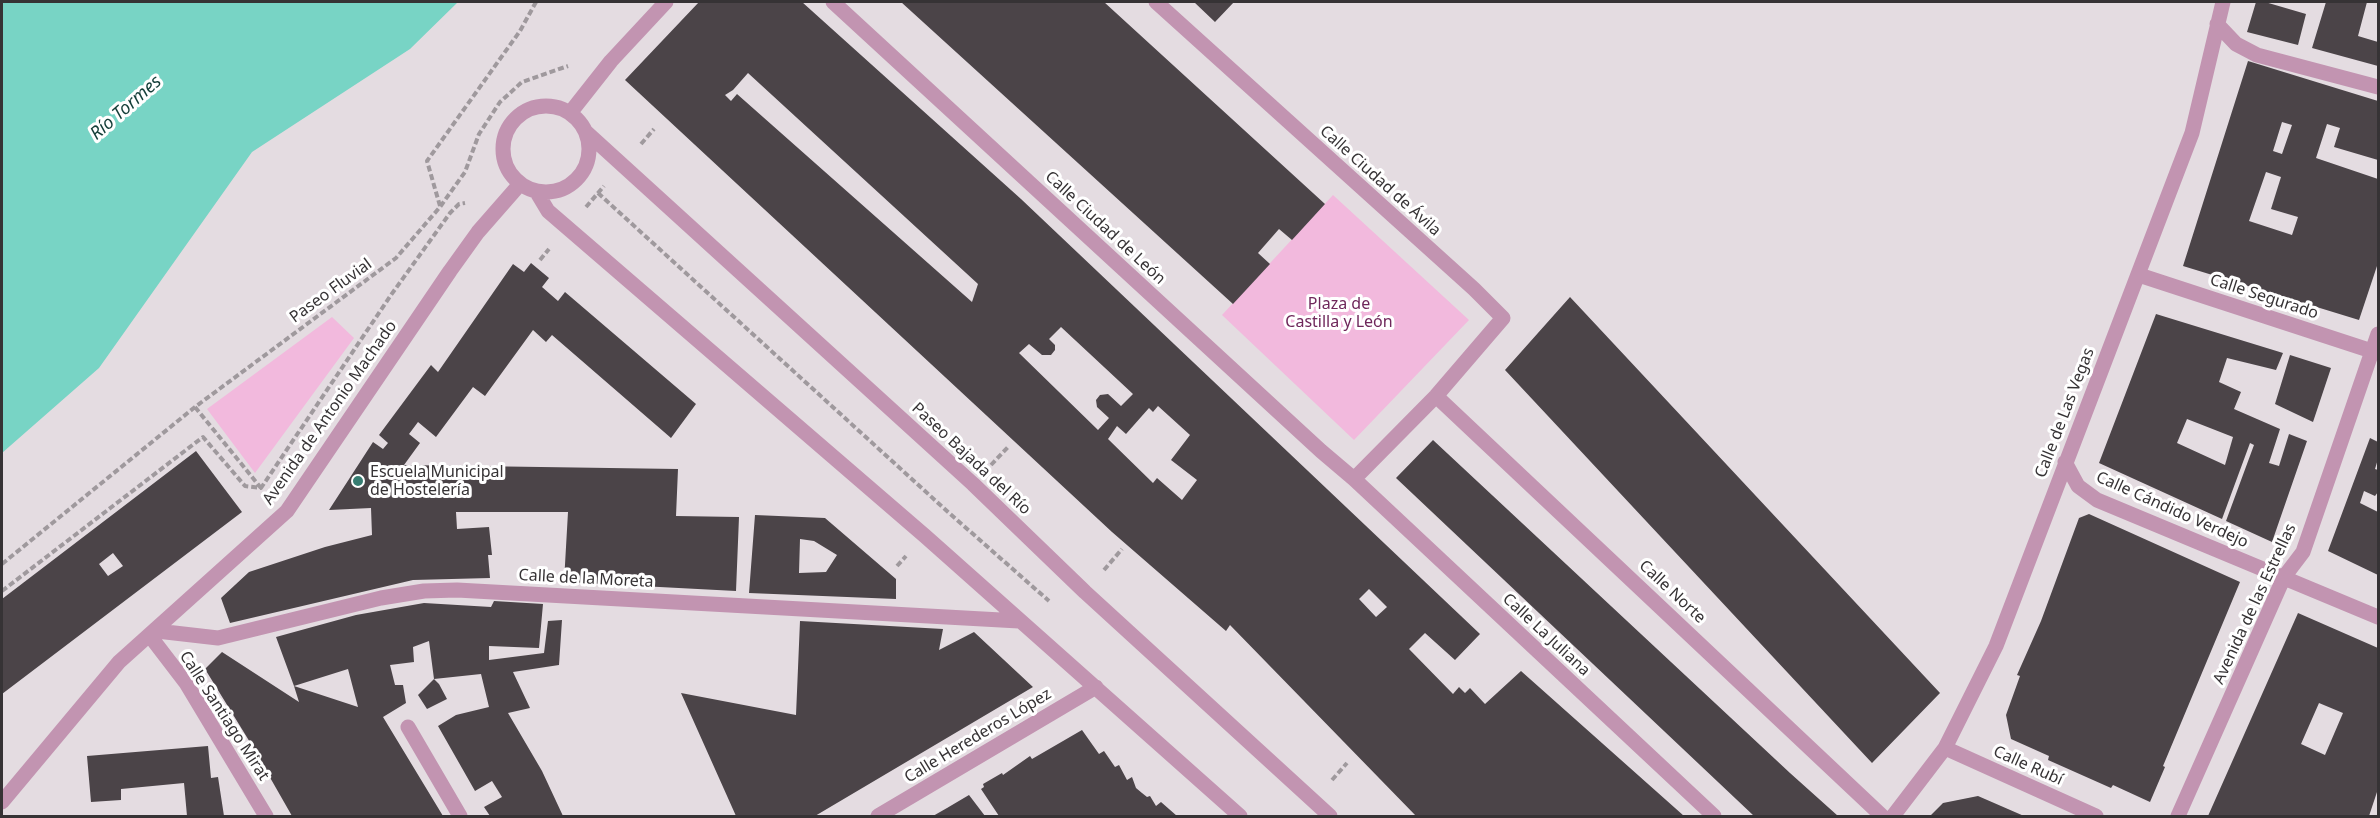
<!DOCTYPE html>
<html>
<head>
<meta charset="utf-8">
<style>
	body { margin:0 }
	#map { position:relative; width:2380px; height:818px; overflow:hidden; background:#e4dce1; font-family:"Noto Sans",sans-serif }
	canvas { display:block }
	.frame { position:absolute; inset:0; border:3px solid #363335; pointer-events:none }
</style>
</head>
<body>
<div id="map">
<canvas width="2380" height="818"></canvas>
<div class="frame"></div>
</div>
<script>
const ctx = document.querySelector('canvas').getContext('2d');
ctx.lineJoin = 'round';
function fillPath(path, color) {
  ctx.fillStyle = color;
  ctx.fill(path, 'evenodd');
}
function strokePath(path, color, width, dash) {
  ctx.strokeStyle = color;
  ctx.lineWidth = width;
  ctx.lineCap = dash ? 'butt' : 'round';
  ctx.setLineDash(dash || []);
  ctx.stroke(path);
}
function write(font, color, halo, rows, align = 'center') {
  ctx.font = font + ' "Noto Sans",sans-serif';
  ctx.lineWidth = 6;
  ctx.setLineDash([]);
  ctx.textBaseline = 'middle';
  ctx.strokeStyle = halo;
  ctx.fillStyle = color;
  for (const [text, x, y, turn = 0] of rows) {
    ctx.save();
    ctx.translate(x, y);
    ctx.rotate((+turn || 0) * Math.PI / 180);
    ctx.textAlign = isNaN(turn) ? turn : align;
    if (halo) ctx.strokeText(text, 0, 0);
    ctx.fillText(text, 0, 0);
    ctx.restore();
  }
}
const green = new Path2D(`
	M1333 195 1469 320 1354 440 1222 315Z
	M332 317 354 338 255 473 207 409Z`);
const water = new Path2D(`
	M2 2H458L410 49 252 152 99 368 2 453Z`);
const building = new Path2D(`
	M699 2H802L1021 199 1480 634 1455 660 1425 633 1409 649 1453 694 1459 687 1465 693 1470 688 1485 704 1521 671 1684 816H1416L1230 625 1226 631 1112 532 625 80ZM748 73 978 284 972 302 737 94 731 101 725 95 733 90ZM1061 327 1133 394 1121 406 1108 394 1100 395 1096 400 1097 407 1109 418 1098 430 1019 353 1029 344 1042 355H1051L1055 350V345L1049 339ZM1158 406 1190 435 1171 460 1197 480 1182 500 1157 478 1153 483 1108 439 1117 426 1126 434 1149 408 1153 412ZM1369 589 1387 607 1376 617 1359 599Z
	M901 2H1104L1325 204 1292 240 1279 229 1258 253 1270 264 1233 304Z
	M1194 2H1234L1215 22Z
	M2256 2H2265L2306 14 2298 45 2247 32Z
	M2326 2H2367L2358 36 2378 42V66L2312 48Z
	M2248 61 2378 101V160L2334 147 2340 128 2327 124 2316 158 2378 179V263L2359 320 2183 266ZM2282 122 2292 125 2282 154 2273 151ZM2266 172 2281 177 2271 209 2298 217 2292 235 2249 221Z
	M531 263 549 278 542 287 558 301 565 292 696 404 671 438 552 335 546 342 533 330 485 396 473 387 436 437 418 422 409 434 420 443 404 465 678 469 676 516 739 517 736 591 564 582 568 512H456L457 529 489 527 492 555H488L490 578 413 580 230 623 221 598 249 572 325 547 372 535 371 508 329 510 373 442 383 449 388 443 379 435 431 365 438 372 513 264 524 272Z
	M1570 297 1940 693 1872 763 1505 370Z
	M2156 314 2283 353 2276 370 2227 358 2219 382 2241 392 2234 409 2280 429 2269 463 2279 466 2289 434 2307 441 2272 542 2226 521 2254 445 2250 443 2222 519 2099 463ZM2187 419 2233 437 2225 465 2177 443Z
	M2290 355 2331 368 2313 422 2275 404Z
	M2370 438 2378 442V459L2375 469 2378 470V492L2375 496 2364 491 2360 503 2378 512V575L2328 551Z
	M1433 440 1790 773 1838 816H1754L1396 478Z
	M196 451 242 512 2 694V599ZM113 553 123 566 108 576 99 564Z
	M2089 514 2240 582 2163 766 2165 767 2150 802 2113 785 2111 788 2048 760 2049 756 2011 739 2006 715 2020 676 2017 675 2041 621 2079 518Z
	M755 515 825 518 896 579V599L749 593ZM800 539 814 541 837 555 826 572 799 573Z
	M494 601 543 604 539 648 489 646V660L544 653 548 621 562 620 559 665 513 672 530 708 508 713 542 771 563 816H490L484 807 502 797 492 781 475 791 438 726 456 715 489 707 481 674 434 679 439 684 447 699 427 709 418 695 434 679 429 641 413 647 414 662 390 665 395 685H403L406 703 383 717 443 816H292L248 739 205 669 222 652 299 702 294 686 358 707 348 669 294 686 276 637 356 615 424 603 491 607Z
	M2298 613 2378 648V789L2369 816H2208ZM2319 703 2343 713 2325 755 2301 744Z
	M800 621 943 629 939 650 974 632 1033 687 815 816H736L681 693 796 715Z
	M1082 730 1099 754 1104 751 1115 767 1119 765 1127 780 1132 777 1136 788 1142 793 1147 797 1150 796 1156 806 1161 802 1177 816H999L981 789 984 787 983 784 1002 773 1003 775 1030 756 1032 759Z
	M208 746 211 778 218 777 224 816H187L184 783 121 789V800L91 802 87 756Z
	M969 795 985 816H933L947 808Z
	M1978 796 2024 816H1930L1943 803Z`);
const path = new Path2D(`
	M641 144 654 129
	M598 193 948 512 1049 601
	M440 206 427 161 520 31 536 2
	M586 207 604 186
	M540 260 549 249
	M195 407 261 488
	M991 465 1008 447
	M2 564 195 407 396 258 440 207 465 172 479 134 500 102 522 82 568 66
	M897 566 906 556
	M1104 570 1122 549
	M2 591 203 437 245 486 261 488 391 295 450 213 459 204 465 203
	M1332 780 1347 763`);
const minor = new Path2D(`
	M833 2 1321 451 1354 479 1714 816
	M1156 2 1474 289 1503 318 1436 396 1354 479
	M2217 24 2236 44 2257 55 2378 87
	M503 149a43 43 0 1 1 86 0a43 43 0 1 1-86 0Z
	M570 113 611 61 666 2
	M585 131 973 484 1085 592 1330 816
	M536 191 548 211 925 536 1240 816
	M2139 275 2378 353
	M1436 396 1882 816
	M2065 462 2078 486 2097 500 2378 617
	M157 631 218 638 381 598 424 591 457 590 1019 621
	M150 636 186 683 266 816
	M408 727 460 816
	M1945 748 2096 816
	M2 802 119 662 287 511 450 271 478 232 520 184
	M878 816 1096 687
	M1893 816 1945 748 1996 646 2192 133 2223 2
	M2178 816 2284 577 2303 552 2378 334`);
const markers = [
	[358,481,6,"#377d72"]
];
const streetNames = [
	["Calle Ciudad de Ávila",1380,181,42],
	["Calle Ciudad de León",1105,228,43],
	["Paseo Fluvial",331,291,-36],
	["Calle Segurado",2264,297,18],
	["Avenida de Antonio Machado",330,413,-55],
	["Calle de Las Vegas",2065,413,-69],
	["Paseo Bajada del Río",971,459,43],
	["Calle Cándido Verdejo",2172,510,24],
	["Calle de la Moreta",586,579,3],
	["Calle Norte",1672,592,43],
	["Avenida de las Estrellas",2255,604,-65],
	["Calle La Juliana",1546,635,43],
	["Calle Santiago Mirat",224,716,57],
	["Calle Herederos López",978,736,-31],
	["Calle Rubí",2028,766,24]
];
const parkNames = [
	["Plaza de",1339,304],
	["Castilla y León",1339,322]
];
const poiNames = [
	["Escuela Municipal",370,472],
	["de Hostelería",370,490]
];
const waterNames = [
	["Río Tormes",126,108,-41]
];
fillPath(green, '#f2b9dd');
fillPath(water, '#78d4c5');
fillPath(building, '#4b4448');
strokePath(path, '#9f999d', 4, [6, 3]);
strokePath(minor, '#c294b1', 15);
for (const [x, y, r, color] of markers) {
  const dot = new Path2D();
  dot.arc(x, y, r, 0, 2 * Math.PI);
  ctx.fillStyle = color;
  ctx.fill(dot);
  strokePath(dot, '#fff', 2);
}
write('16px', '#363335', '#fff', streetNames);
write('16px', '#6f275b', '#fff', parkNames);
write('16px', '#363335', '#fff', poiNames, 'left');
write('italic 18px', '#133e38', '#fff', waterNames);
</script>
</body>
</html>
